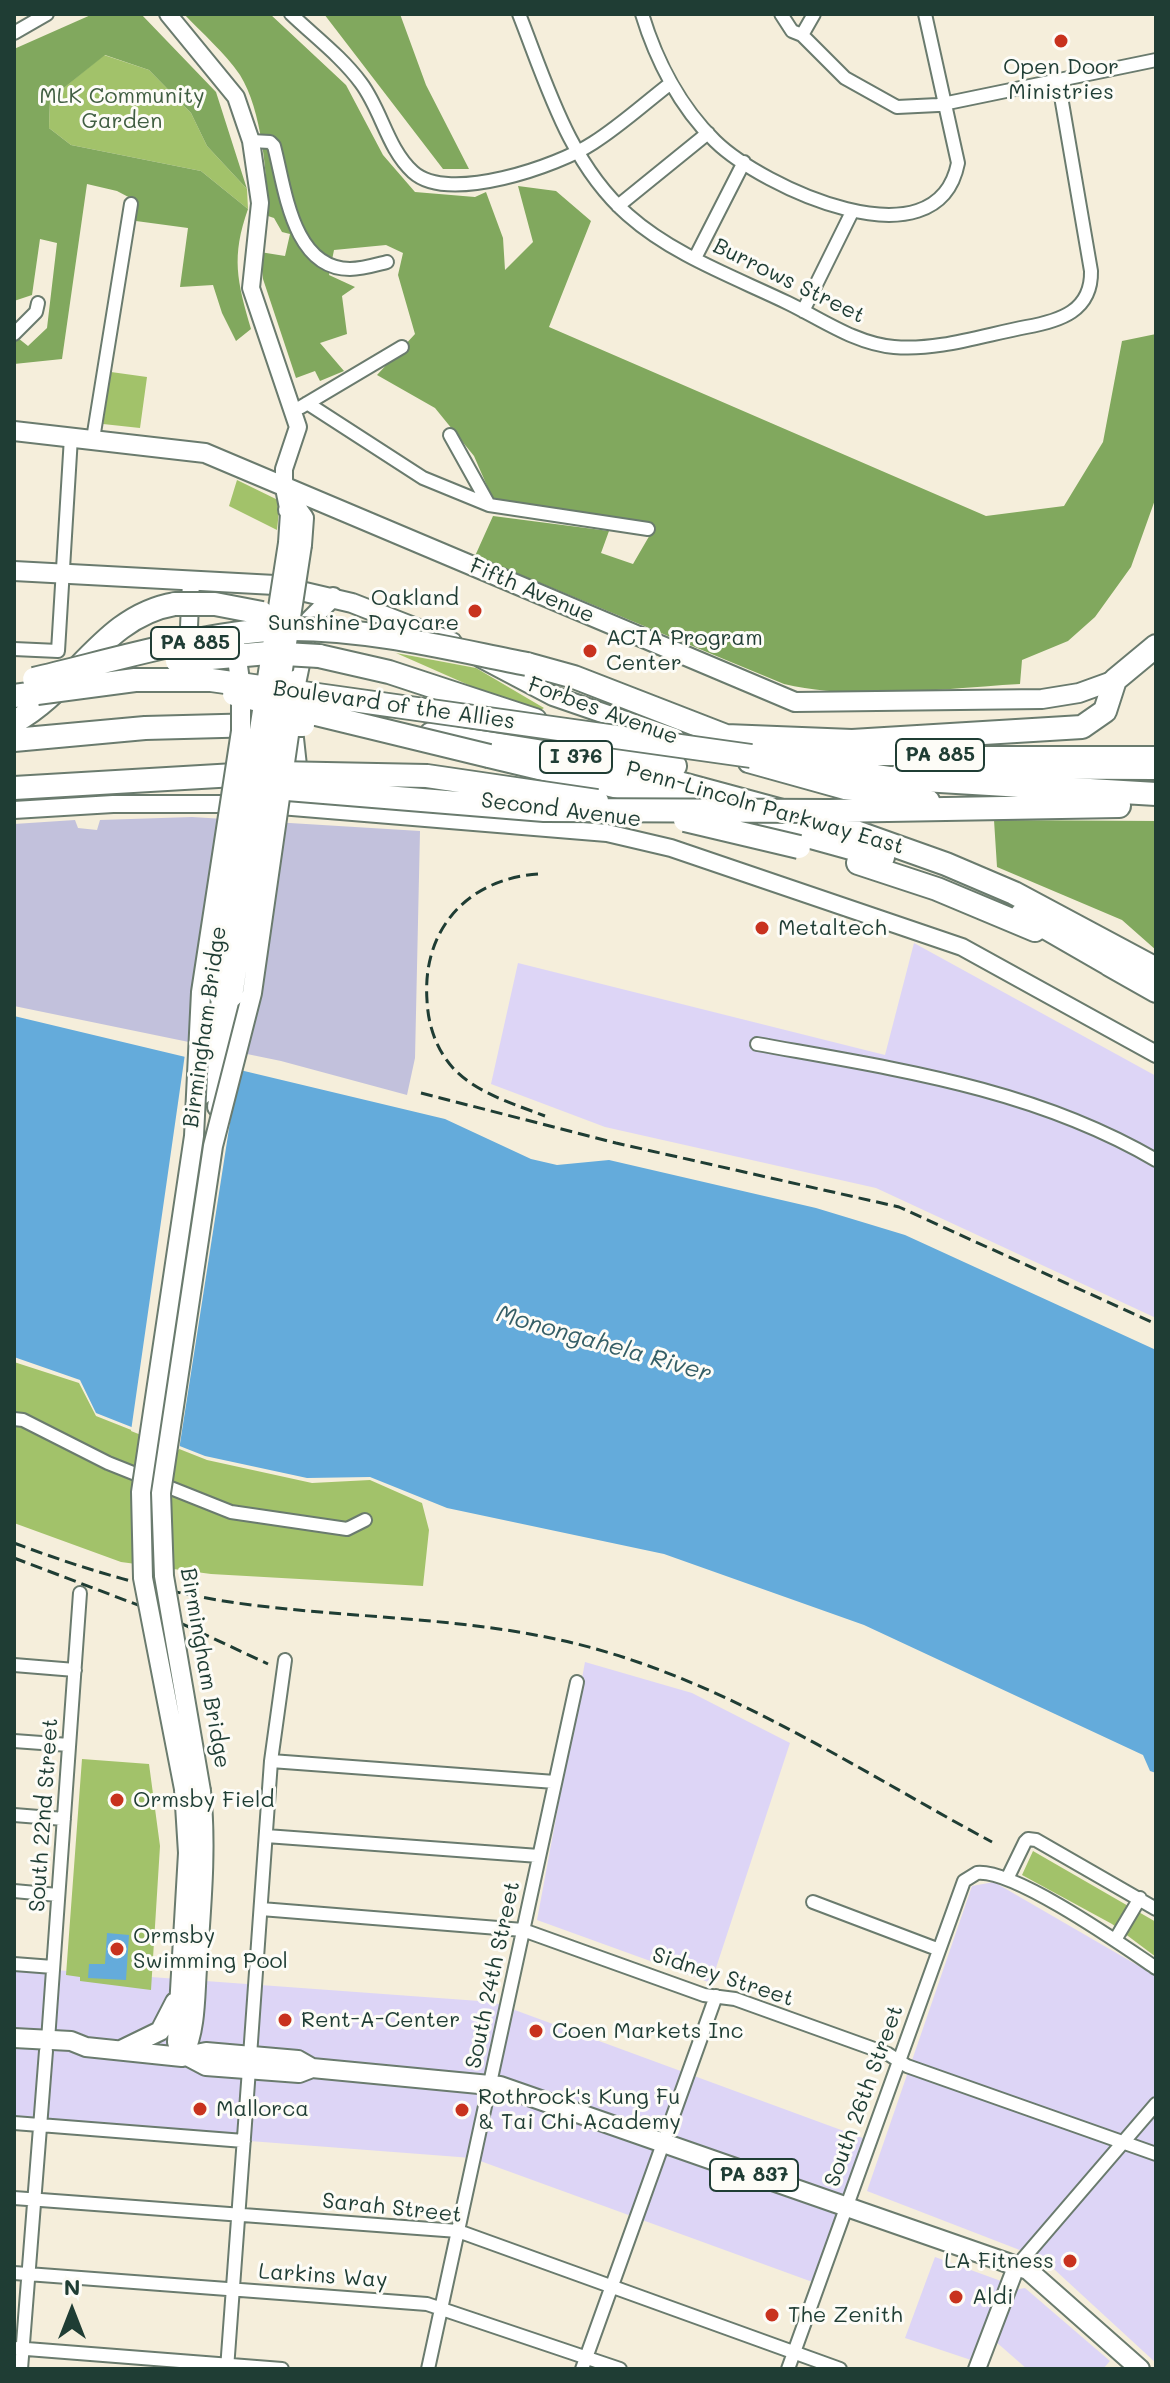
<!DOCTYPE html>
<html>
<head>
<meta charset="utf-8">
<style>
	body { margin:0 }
	#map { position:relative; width:1170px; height:2383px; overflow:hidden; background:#f5eedb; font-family:Mali,sans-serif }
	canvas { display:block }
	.frame { position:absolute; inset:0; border:16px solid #1f3d34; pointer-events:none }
	.north { position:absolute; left:32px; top:2271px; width:80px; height:80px; -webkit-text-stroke:6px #fdfcf7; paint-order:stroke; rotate:0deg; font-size:22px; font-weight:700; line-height:32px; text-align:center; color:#1f3d34 }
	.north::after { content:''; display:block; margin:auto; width:28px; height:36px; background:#1f3d34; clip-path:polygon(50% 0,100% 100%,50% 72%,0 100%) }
</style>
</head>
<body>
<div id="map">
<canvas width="1170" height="2383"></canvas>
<div class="frame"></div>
<div class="north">N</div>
</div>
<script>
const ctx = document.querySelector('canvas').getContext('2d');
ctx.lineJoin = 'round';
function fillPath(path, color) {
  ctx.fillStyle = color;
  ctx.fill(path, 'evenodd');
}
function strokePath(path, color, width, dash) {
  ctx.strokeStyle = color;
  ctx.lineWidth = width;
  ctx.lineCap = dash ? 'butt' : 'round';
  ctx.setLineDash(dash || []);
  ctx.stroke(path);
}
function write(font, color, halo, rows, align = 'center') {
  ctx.font = font + ' Mali,sans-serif';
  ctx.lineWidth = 6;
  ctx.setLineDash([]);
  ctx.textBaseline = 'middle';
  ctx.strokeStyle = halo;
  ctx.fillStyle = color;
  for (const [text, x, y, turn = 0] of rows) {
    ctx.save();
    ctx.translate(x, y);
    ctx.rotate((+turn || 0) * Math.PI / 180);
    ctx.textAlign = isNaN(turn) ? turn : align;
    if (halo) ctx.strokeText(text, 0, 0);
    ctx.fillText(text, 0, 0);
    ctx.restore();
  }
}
const built = new Path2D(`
	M914 943 1156 1076V1318L876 1188 605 1127 491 1084 518 963 885 1055Z
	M585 1662 692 1693 790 1743 711 1983 537 1920Z
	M994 1882 1156 1976V2363L1043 2259 867 2191 972 1886Z
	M14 1967 493 2002 871 2141 818 2284 472 2158 14 2123Z
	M935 2257 1001 2281 974 2361 905 2338Z
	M1025 2288 1110 2361 1103 2369H1027L995 2341 1013 2290Z`);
const industrial = new Path2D(`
	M192 817 420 831 415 1058 407 1095 281 1061 14 1006V824L75 820 78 828 97 830 100 820Z`);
const green = new Path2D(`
	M104 55 149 70 191 113 207 146 247 189 248 209 201 171 71 145 49 128 50 99Z
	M111 372 147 377 140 428 103 424Z
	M237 480 280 501 277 530 229 506Z
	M396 653 476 668 544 708 539 711 489 694Z
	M14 1362 79 1383 96 1416 207 1460 312 1483 370 1480 422 1503 429 1530 423 1586 211 1574 121 1562 14 1523Z
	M82 1759 149 1764 160 1846 151 1990 80 1981V1977L66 1975Z
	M1033 1851 1156 1922V1957L1112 1924 1022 1875Z`);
const forest = new Path2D(`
	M93 14H141L216 92 247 189 207 146 191 113 149 70 105 55 50 99 49 128 71 145 201 171 248 209C231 257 237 281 251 329L236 341 222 313 213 285 180 287 188 228 136 221V201L117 191 87 184 62 359 14 364V343L18 338 28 346 47 328 57 243 40 239 32 295 14 301V49Z
	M184 14H270L346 85 383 155 415 192 475 197 486 192 503 238 505 270 533 242 518 186 556 191 591 221 549 327 986 516 1064 506 1103 442 1122 341 1156 334V497L1131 567 1095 617 1068 641 1022 660 1020 684C947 688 856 701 784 684L475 556 493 516 609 531 601 553 633 564 651 533 494 502 474 456 435 408 377 375 415 334 398 275 403 253 386 245 334 250 329 275 355 287 342 296 347 334 320 343 344 371 320 381 315 371 296 378 263 279 260 252 285 256 290 234 282 232 274 218 268 216C267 175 262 110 240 75 225 53 202 33 184 14Z
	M324 14H400L426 85 469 169H443Z
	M994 820 1156 821V950L1122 920 997 867Z`);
const water = new Path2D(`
	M14 1016 445 1119 531 1159 557 1165 609 1160 816 1208 905 1235 1156 1350V1773L1150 1771 1143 1755 864 1625 664 1554 447 1508 370 1477 307 1478 205 1456 96 1413 80 1380 14 1357Z
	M107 1933 129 1935 126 1980 88 1978 89 1964H105Z`);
const pier = new Path2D(`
	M185 1054 242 1067 233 1103 179 1450 131 1431Z`);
const street = new Path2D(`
	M291 14C314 36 342 57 361 83 382 111 387 148 413 172 448 204 558 166 593 143 620 126 645 103 671 83
	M519 14C547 85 569 163 628 215 673 255 734 277 788 303 821 319 856 344 894 347 937 351 984 335 1026 327 1060 321 1092 311 1091 271L1058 79
	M642 14C656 60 680 107 715 141 762 187 937 269 958 163L925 14
	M781 14 792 31 802 35 845 78 897 107 938 105 1156 60
	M14 33 47 14
	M802 35 814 14
	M251 141 270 142 274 146C285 187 292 269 350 269 362 269 375 265 387 262
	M618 206 708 133
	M695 258 744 162
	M803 311 852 212
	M14 334 36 312 38 303
	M307 403 423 478 489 505 648 529
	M301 407 402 347
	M450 435 489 505
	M93 439 131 204
	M14 649 58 651 71 437
	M757 1044C895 1069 1033 1088 1156 1160
	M14 1419 23 1420 108 1463 231 1512 347 1529 365 1520
	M14 1665 75 1670
	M14 1741 69 1745
	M271 1761 555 1782
	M14 1815 64 1819
	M266 1836 539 1856
	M1007 1879 1025 1842 1028 1839 1036 1840 1156 1909
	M14 1891 58 1895
	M813 1902 937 1949
	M261 1909 523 1930 704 1995 735 1999 888 2054 907 2066 1156 2154
	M1115 1940 1140 1898
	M14 1964 53 1967
	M48 2040 80 1593
	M250 2056 271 1761 285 1660
	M14 2123 244 2141
	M14 2198 458 2231 840 2369
	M1016 2267 1156 2104
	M14 2273 427 2304 620 2369
	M14 2348 282 2369
	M21 2369 46 2051
	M227 2369 249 2069
	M428 2369 577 1682
	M582 2369 716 1996
	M788 2369 964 1881 977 1873C1014 1869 1122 1945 1156 1968`);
const secondary = new Path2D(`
	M168 14 236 97 251 141 260 203 251 288 298 427 284 469V483
	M188 650 191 581
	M293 720 300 784
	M268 805 607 833 671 848 962 947 1156 1054
	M14 810 113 804H241
	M977 2369 1016 2267`);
const primary = new Path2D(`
	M14 431 205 453 795 702 1042 699 1079 693 1115 680
	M284 483 290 513 288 543
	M288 510 299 511 304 518 302 545
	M14 571 275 585 352 603 452 642
	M481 658 553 696 675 738
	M297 679 309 621 333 597
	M783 747 873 756H1156
	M748 763 845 790 930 800
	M902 769 1156 770
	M202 1095 218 995
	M217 1107 233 997
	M14 2038 71 2041 86 2047 182 2057 206 2052 298 2060 312 2068 500 2086 1028 2270 1140 2369
	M123 2049 160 2031 175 2002
	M184 2054C196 2030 195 1995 197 1969 201 1909 207 1850 201 1791
	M182 2057 177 2042 188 1853 184 1789
	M189 2057 206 2066 299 2073 312 2068`);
const highway = new Path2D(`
	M319 656 389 672 535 720
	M527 664 574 677 726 736 852 741 1082 727 1105 711 1115 680 1156 646
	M14 696 37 693
	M14 722C75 689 103 616 175 604
	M431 734 594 760 842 827 946 864 1014 893 1156 969
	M14 740 145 728 260 725
	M598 740 675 766
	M489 756 698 806
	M751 756 890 778 1156 794
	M14 788 252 774
	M830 811 1119 806
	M731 815 883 857
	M858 863 937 889 1035 930
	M1022 914 1121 971
	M1110 965 1156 991`);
const rail = new Path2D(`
	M538 874C467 879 422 930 427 1000 428 1025 436 1049 453 1068 476 1093 514 1104 545 1116
	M421 1093 616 1143 899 1207 1156 1324
	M14 1543C94 1573 174 1596 260 1606 360 1618 461 1618 560 1640 716 1674 854 1768 992 1842
	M14 1558 159 1613 268 1664`);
const primaryBridge = new Path2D(`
	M218 995 288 543
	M233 997 302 545
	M184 1789 143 1578 141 1492 194 1136 201 992 241 731V688L235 644
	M201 1791 164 1576 161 1493 213 1146 252 993 297 679`);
const highwayBridge = new Path2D(`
	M175 604H215L262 613
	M177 661 268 653 319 656
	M34 679C111 661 215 629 292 629 371 629 450 649 527 664
	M37 693 135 680H211L751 756
	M234 694 489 756
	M285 725H303
	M276 773 427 776 597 801
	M275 788 544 810 830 811
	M685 820 799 847`);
const markers = [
	[1061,41,8,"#c8321e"],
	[475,611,8,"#c8321e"],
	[590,651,8,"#c8321e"],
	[762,928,8,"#c8321e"],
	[117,1800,8,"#c8321e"],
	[117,1949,8,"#c8321e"],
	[285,2020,8,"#c8321e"],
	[536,2031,8,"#c8321e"],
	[200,2109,8,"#c8321e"],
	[462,2110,8,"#c8321e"],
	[1070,2261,8,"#c8321e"],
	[956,2297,8,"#c8321e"],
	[772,2315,8,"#c8321e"]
];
const shields = [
	[195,643,88],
	[940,755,88],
	[576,757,72],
	[754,2175,88]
];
const shieldNames = [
	["PA 885",195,643],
	["PA 885",940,755],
	["I 376",576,757],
	["PA 837",754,2175]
];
const poiNames = [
	["Open Door",1061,67,"center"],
	["Ministries",1061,92,"center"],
	["Oakland",459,598,"right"],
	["Sunshine Daycare",459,623,"right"],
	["ACTA Program",606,638],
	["Center",606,663],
	["Metaltech",778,928],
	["Ormsby Field",133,1800],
	["Ormsby",133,1936],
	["Swimming Pool",133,1961],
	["Rent-A-Center",301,2020],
	["Coen Markets Inc",552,2031],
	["Rothrock's Kung Fu",478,2097],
	["& Tai Chi Academy",478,2122],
	["Mallorca",216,2109],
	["LA Fitness",1054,2261,"right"],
	["Aldi",972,2297],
	["The Zenith",788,2315]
];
const parkNames = [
	["MLK Community",122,96],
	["Garden",122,121]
];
const streetNames = [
	["Burrows Street",789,281,26],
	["Fifth Avenue",532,591,23],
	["Boulevard of the Allies",394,705,8],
	["Forbes Avenue",603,711,20],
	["Penn-Lincoln Parkway East",765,808,16],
	["Second Avenue",561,810,7],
	["Birmingham Bridge",205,1027,-82],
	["Birmingham Bridge",205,1668,80],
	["South 22nd Street",44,1815,-86],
	["South 24th Street",493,1975,-78],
	["Sidney Street",723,1977,18],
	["South 26th Street",864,2096,-70],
	["Sarah Street",392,2208,6],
	["Larkins Way",323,2276,4]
];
const waterNames = [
	["Monongahela River",604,1344,16]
];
fillPath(built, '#ddd5f6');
fillPath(industrial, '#c2c1dc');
fillPath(green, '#a2c26a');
fillPath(forest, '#81a85e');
fillPath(water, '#64abdb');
fillPath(pier, '#f5eedb');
strokePath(street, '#6a7b6e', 16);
strokePath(secondary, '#6a7b6e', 20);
strokePath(primary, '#6a7b6e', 22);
strokePath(highway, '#6a7b6e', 26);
strokePath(street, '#fff', 12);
strokePath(secondary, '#fff', 16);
strokePath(primary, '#fff', 18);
strokePath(highway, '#fff', 22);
strokePath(rail, '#1f3d34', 3, [12, 6]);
strokePath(primaryBridge, '#6a7b6e', 22, []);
strokePath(highwayBridge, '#6a7b6e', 26, []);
strokePath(primaryBridge, '#fff', 18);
strokePath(highwayBridge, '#fff', 22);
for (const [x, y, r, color] of markers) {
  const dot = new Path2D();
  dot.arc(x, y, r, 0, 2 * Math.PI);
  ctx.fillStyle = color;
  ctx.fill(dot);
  strokePath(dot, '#fdfcf7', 3);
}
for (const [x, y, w] of shields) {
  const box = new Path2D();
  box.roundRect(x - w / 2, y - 16, w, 32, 6);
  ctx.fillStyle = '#fdfcf7';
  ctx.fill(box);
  strokePath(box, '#1f3d34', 2);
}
write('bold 20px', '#1f3d34', null, shieldNames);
write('22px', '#1f3d34', '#fdfcf7', poiNames, 'left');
write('22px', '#405e42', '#fdfcf7', parkNames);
write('22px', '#1f3d34', '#fdfcf7', streetNames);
write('italic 24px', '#345e66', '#fdfcf7', waterNames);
</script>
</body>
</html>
